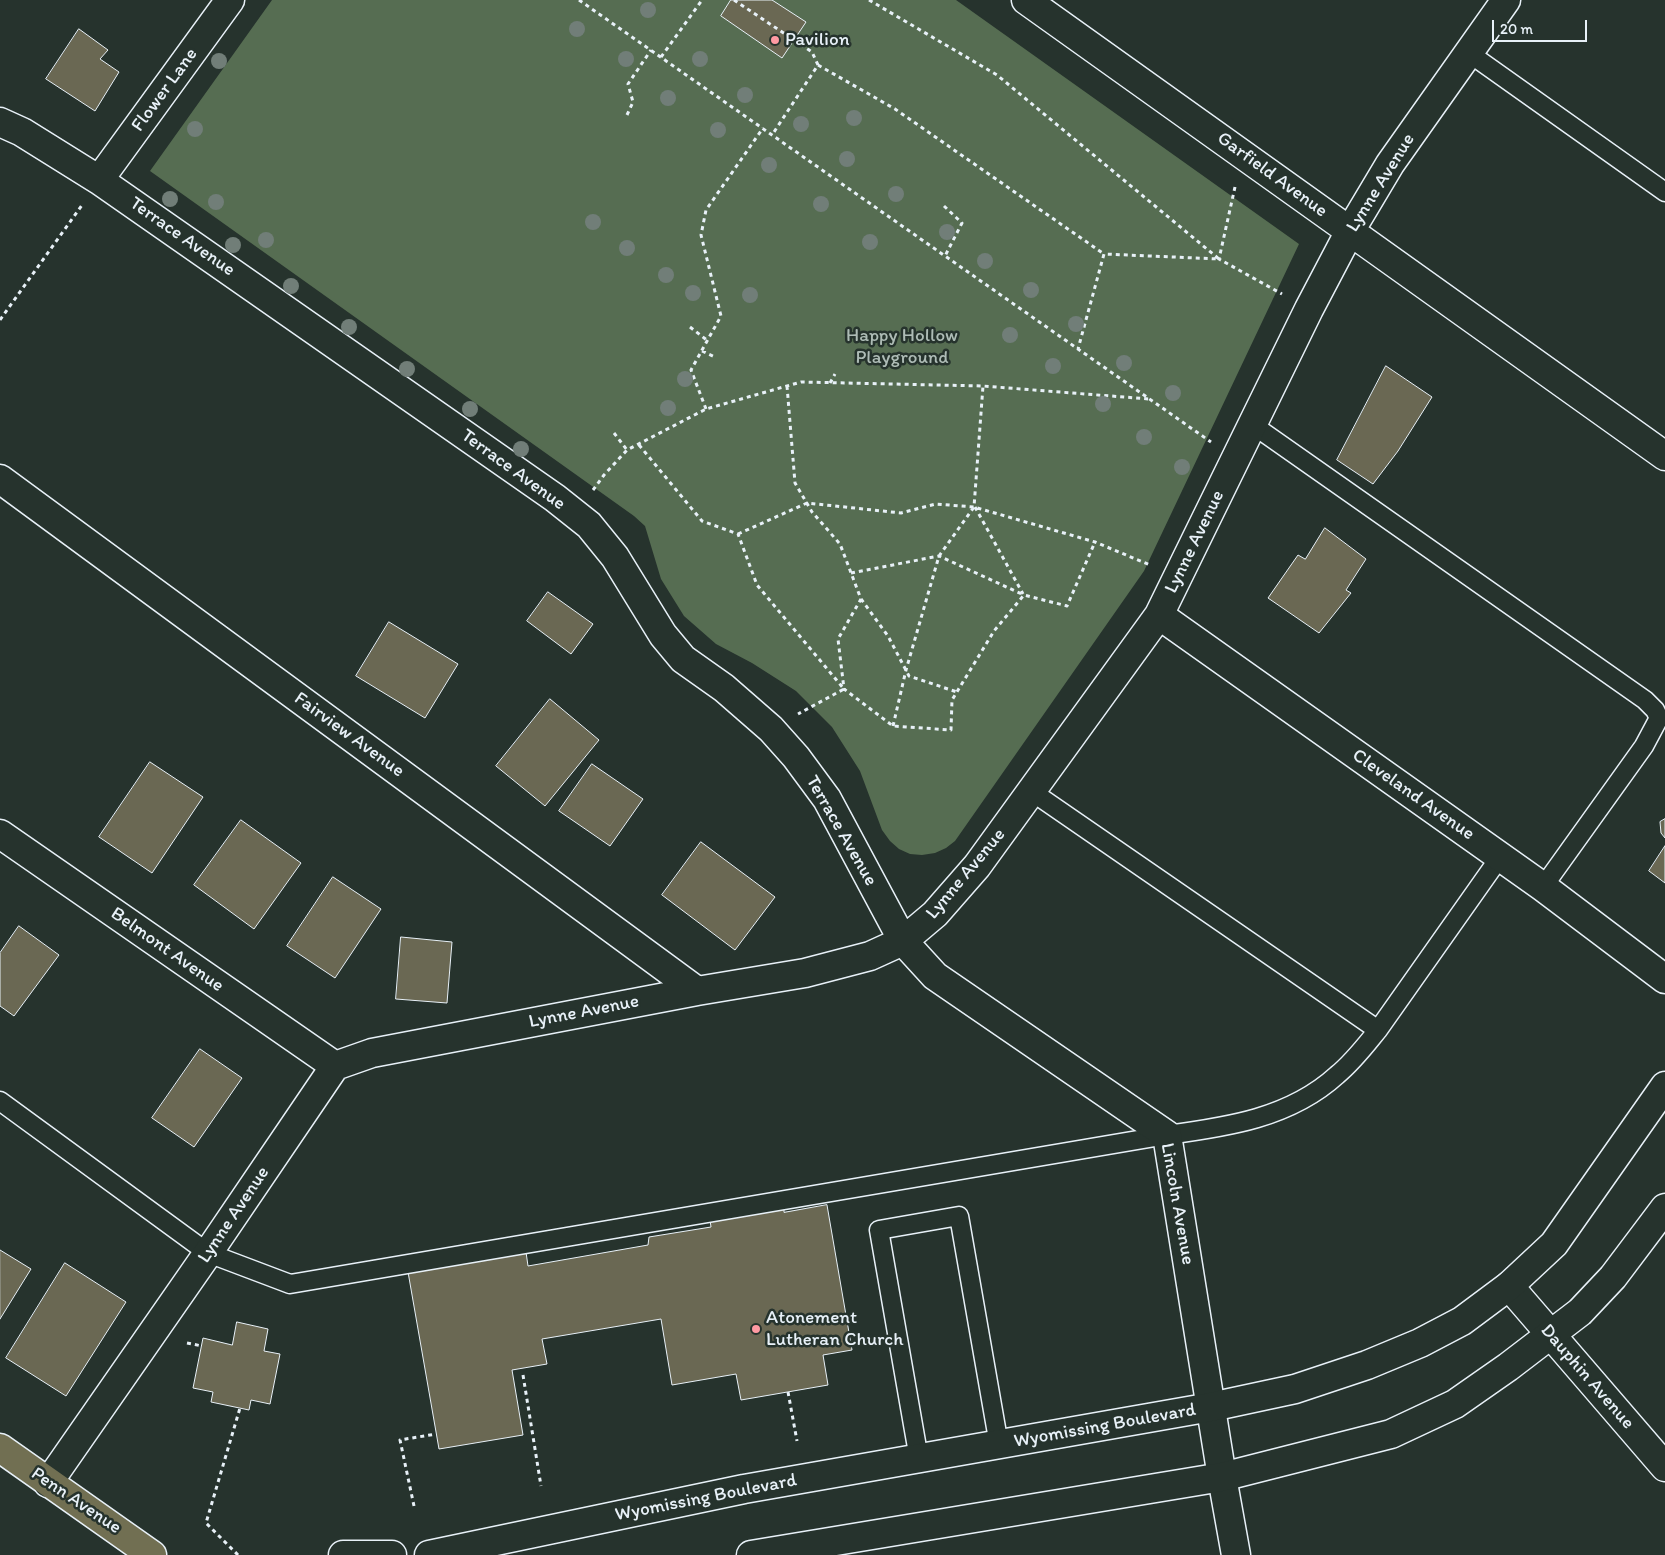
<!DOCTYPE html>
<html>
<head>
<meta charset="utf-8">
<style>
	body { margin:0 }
	#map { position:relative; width:1665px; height:1555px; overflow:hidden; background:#26332d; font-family:Itim,sans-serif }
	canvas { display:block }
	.scale { position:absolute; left:1492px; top:20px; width:95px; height:22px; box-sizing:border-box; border:2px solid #e8f1f8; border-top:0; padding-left:6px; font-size:15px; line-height:18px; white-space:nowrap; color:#e8f1f8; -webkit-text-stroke:4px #26332d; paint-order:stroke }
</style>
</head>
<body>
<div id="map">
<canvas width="1665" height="1555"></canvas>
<div class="scale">20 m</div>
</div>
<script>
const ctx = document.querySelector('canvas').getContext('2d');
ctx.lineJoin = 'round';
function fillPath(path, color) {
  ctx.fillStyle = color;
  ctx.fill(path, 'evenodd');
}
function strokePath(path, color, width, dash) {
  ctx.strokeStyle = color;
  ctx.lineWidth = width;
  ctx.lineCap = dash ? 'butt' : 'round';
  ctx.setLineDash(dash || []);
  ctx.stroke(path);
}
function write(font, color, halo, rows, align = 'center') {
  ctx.font = font + ' Itim,sans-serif';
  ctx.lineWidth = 5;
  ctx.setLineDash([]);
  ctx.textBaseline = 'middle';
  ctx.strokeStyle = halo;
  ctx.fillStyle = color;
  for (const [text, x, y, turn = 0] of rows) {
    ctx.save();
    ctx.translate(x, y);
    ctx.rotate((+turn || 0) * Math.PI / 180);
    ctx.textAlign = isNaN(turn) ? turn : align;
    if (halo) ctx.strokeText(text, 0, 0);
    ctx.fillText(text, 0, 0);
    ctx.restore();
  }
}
const green = new Path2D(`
	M272 0H956L1299 244 1144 571 955 841 946 848 935 853 922 855 910 854 899 849 890 841 882 830 860 771 832 727 796 691 752 663 716 644 684 616 661 579 645 526 634 516 150 171Z`);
const building = new Path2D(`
	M731 0H772L806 22 782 58 721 16Z
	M79 29 108 50 100 59 119 72 95 111 46 79Z
	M1386 366 1432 397 1398 451 1373 484 1337 460Z
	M1325 528 1366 559 1346 590 1351 593 1319 633 1268 598 1298 555 1305 559Z
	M548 592 593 624 571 654 527 621Z
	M389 622 458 664 425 718 356 676Z
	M550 699 599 740 545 806 496 766Z
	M150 762 203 797 152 873 99 837Z
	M592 764 643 799 610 846 559 811Z
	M1665 819V838L1661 833 1660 822Z
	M241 820 301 863 254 929 194 885Z
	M701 842 775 897 735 950 662 895Z
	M1665 846V883L1649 871Z
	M333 877 381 909 335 978 287 946Z
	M19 926 59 955 14 1016 0 1006V953Z
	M401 937 452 942 447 1003 396 999Z
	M200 1049 242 1078 194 1147 152 1118Z
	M827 1205 852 1350 823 1355 828 1385 741 1400 736 1374 672 1385 661 1319 542 1339 547 1364 512 1370 523 1435 439 1449 408 1272 526 1252 528 1266 648 1245 649 1237 711 1227 710 1220 784 1207V1212Z
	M0 1250 31 1269 0 1319Z
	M65 1263 126 1302 66 1396 6 1358Z
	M237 1322 268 1329 264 1351 280 1354 270 1404 251 1400 249 1410 211 1402 213 1392 193 1388 203 1338 232 1345Z`);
const path = new Path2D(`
	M579 0 1211 442
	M734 0 812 52 818 65 772 135
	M869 0 997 75 1219 259 1104 254 1078 349
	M661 57 702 0
	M818 65 895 109 1104 254
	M627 115 633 102 628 84 651 50
	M1235 187 1219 259 1282 294
	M944 206 962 223 945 256
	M0 320 82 205
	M690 327 708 341
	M702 351 715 357
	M830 383 835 374
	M787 386 795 483 812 512 840 544 861 599 838 639 844 689 893 726 951 730 952 700 994 631 1024 595 1067 606 1095 542
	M706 409 691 370 721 316 701 235 706 210 763 128
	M614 433 627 450
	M639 445 702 521 738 534 757 585 844 689 798 714
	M593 490 604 475 627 450 706 409 801 382 983 386 1149 399
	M975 507 1023 594
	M738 534 807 503 901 513 936 504 974 507 1095 542 1150 565
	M851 573 939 556 1024 595
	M861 599 888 636 909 676 957 692
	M893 726 906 670 939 556 974 507 983 386
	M187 1343 202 1346
	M523 1375 541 1486
	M788 1392 797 1441
	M414 1506 400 1440 436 1434
	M238 1555 206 1523 240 1408`);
const service = new Path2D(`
	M1469 53 1665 192
	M1253 425 1645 700 1655 710 1659 718 1644 746 1543 887
	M1031 791 1378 1030
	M0 1101 208 1253 290 1284 1167 1135C1227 1127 1290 1118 1337 1075 1353 1062 1365 1046 1378 1030L1500 857
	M919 1459 879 1230 959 1216 999 1445`);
const minor = new Path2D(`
	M1026 0 1665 456
	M0 122 22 132 99 180 555 498 589 525 615 557 663 635 683 659 724 688 771 729 796 757 827 799 903 941 935 976 1167 1135 1222 1477 1236 1555
	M99 180 230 0
	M0 479 697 991
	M1159 615 1543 887 1665 979
	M0 834 335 1066
	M1509 1286 1665 1467
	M48 1483 208 1253 335 1066 372 1053 697 991 805 973 870 956 903 941 935 914 977 866 1159 615 1309 309 1350 231 1390 164 1506 0`);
const secondary = new Path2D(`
	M343 1555H392
	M429 1555 744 1489 1211 1407 1295 1389 1367 1365 1420 1343 1462 1321 1509 1286 1554 1244 1665 1086
	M751 1555 1222 1477 1391 1434 1455 1404 1508 1367 1580 1312 1613 1277 1665 1208`);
const primary = new Path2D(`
	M0 1448 152 1555`);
const trees = [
	[648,10],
	[577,29],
	[626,59],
	[700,59],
	[219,61],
	[745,95],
	[668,98],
	[854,118],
	[801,124],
	[195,129],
	[718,130],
	[847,159],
	[769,165],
	[896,194],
	[170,199],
	[216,202],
	[821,204],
	[593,222],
	[947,232],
	[266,240],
	[870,242],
	[233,245],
	[627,248],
	[985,261],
	[666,275],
	[291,286],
	[1031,290],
	[693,293],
	[750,295],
	[1076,324],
	[349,327],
	[1010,335],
	[1124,363],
	[1053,366],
	[407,369],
	[685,379],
	[1173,393],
	[1103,404],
	[668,408],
	[470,409],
	[1144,437],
	[521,449],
	[1182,467]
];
const markers = [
	[775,40,5,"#ff9aa2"],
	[756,1329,5,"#ff9aa2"]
];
const poiNames = [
	["Pavilion",785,40],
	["Atonement",766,1318],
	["Lutheran Church",766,1340]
];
const streetNames = [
	["Flower Lane",165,90,-54],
	["Garfield Avenue",1272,175,36],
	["Lynne Avenue",1381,183,-58],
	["Terrace Avenue",182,237,35],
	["Terrace Avenue",513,470,36],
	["Lynne Avenue",1195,542,-64],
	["Fairview Avenue",349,735,36],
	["Cleveland Avenue",1413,795,35],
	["Terrace Avenue",841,831,60],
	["Lynne Avenue",966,874,-50],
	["Belmont Avenue",167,950,35],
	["Lynne Avenue",584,1012,-11],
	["Lincoln Avenue",1177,1204,80],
	["Lynne Avenue",234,1215,-56],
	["Dauphin Avenue",1587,1377,49],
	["Wyomissing Boulevard",1105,1426,-10],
	["Wyomissing Boulevard",706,1498,-11],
	["Penn Avenue",76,1501,34]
];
const parkNames = [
	["Happy Hollow",902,336],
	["Playground",902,358]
];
fillPath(green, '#566d52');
fillPath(building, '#6a6853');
strokePath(building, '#e8f1f8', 1);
strokePath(service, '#e8f1f8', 21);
strokePath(minor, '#e8f1f8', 31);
strokePath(secondary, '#e8f1f8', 31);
strokePath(primary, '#e8f1f8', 31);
strokePath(path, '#e8f1f8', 3, [4, 4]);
strokePath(service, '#26332d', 18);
strokePath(minor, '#26332d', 28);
strokePath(secondary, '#26332d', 28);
strokePath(primary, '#716f52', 28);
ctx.fillStyle = '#717e78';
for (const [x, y] of trees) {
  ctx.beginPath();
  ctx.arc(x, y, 8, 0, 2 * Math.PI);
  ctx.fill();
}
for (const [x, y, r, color] of markers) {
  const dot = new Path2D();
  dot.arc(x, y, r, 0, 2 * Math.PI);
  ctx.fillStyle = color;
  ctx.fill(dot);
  strokePath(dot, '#26332d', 2);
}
write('19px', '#e8f1f8', '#26332d', poiNames, 'left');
write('19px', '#e8f1f8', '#26332d', streetNames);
write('19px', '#aebcb6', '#26332d', parkNames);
</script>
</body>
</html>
